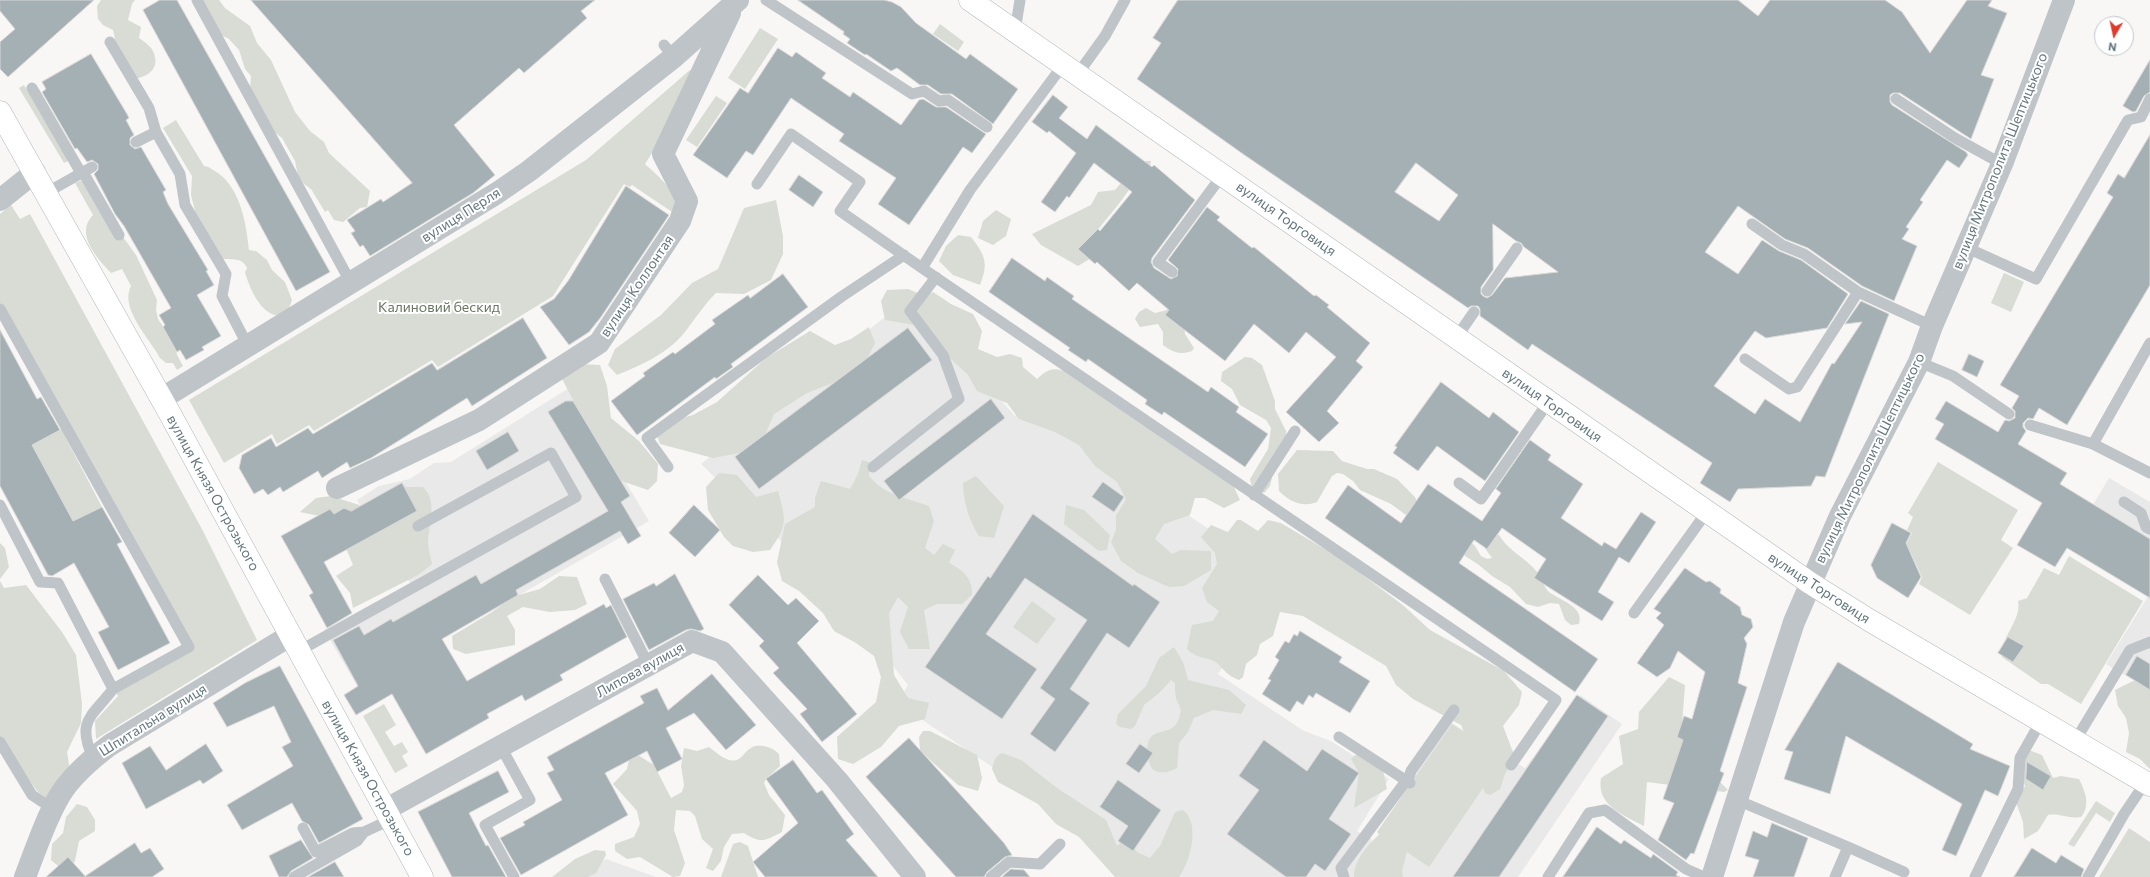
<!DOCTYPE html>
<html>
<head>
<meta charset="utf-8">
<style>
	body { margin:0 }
	#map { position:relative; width:2150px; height:877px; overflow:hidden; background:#f8f7f5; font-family:Commissioner,sans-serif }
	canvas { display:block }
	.north { position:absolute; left:2094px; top:16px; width:40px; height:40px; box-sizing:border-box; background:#fff; border:1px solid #c1c9cc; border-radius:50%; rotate:189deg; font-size:11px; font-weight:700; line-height:16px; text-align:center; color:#63777f }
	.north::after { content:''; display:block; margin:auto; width:14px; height:18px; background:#e03b2c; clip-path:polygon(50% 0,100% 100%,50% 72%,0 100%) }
</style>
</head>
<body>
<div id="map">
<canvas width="2150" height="877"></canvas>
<div class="north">N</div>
</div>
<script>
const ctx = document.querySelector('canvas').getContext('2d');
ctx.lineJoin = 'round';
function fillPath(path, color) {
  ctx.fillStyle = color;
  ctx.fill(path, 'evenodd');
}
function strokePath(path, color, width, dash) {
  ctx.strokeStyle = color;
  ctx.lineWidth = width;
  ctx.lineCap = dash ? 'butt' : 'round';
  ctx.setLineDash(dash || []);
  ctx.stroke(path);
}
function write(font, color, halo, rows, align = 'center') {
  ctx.font = font + ' Commissioner,sans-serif';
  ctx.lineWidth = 4;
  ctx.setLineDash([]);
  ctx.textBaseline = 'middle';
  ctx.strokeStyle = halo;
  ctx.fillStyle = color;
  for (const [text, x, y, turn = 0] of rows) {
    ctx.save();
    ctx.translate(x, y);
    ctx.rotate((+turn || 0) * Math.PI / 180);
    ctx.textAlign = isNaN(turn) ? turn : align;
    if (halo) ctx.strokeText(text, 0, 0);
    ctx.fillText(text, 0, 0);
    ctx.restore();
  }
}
const built = new Path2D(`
	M910 297 1015 416 1027 406 1284 580 1218 674 1304 731 1331 741 1389 779 1357 831 1371 839 1384 877H1122L1101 840 921 719 896 705 908 685 839 597 701 464Z
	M569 388 649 521 358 687 324 630 410 583 357 500 379 486 410 479 434 463 451 462Z
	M2109 478 2150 502V539L2105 512 2091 508Z
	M2150 593V690L2106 664Z
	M1580 695 1622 724 1518 877H1391L1378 833 1450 722 1525 768Z
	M606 859 656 877H578Z`);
const green = new Path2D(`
	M101 0H135L132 4 128 20 141 27 139 38C143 41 151 46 153 51 161 69 148 77 133 79L120 62 113 30 103 25 98 19 97 6Z
	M199 0H219L225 8 250 26 257 43 271 60 295 112 310 131 324 142 329 153 370 191 367 207 360 208 343 222 334 220 328 210 325 212 311 189 304 184 298 176 295 161 282 138 267 126 250 90 251 76 245 69 239 50 229 39 221 35Z
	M940 24 964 42 958 51 933 34Z
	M760 28 778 39 745 89 728 78Z
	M690 70 699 79 645 164C660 178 680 193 675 214L632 185 630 187 624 184 553 296 438 367 432 360 314 431 309 425 277 444 272 434 224 463 189 400 586 160Z
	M24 85 70 160 64 163 19 88Z
	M716 96 727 103 697 147 686 140Z
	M176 120 204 166C210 167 213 170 218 173 241 190 246 223 249 250L256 251 267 260 272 270 285 282 292 300 288 311 279 316C260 314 249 287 245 272L247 268C242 257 232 260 221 259L196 215 191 195 192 176 163 128Z
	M1139 161H1151L1149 170 1137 179 1118 205 1091 238 1093 257 1078 266 1041 245 1032 234 1091 205 1098 192 1115 190Z
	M82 180 136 255 157 300 156 310 158 319 175 344 177 355 183 366 177 370 173 363H166L160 358C150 339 119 308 131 286L122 269 111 273C98 259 74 234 93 215L75 183Z
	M776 200 783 236V254L771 280 744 294 716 293C704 305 695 319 685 332 668 353 642 365 617 375L608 365 615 349 661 315 692 283 718 269 744 208Z
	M11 205 20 219 30 214 203 531 257 640 96 739 95 721 118 696 113 689 189 647 0 309V214Z
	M996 210 1011 219 1006 236 993 245 978 238 983 221Z
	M958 235 971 237C985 255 989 263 980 285L953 275 939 261 946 246Z
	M2004 273 2024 282 2011 312 1991 303Z
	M1180 288 1185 334 1194 348 1192 351C1181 355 1173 353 1163 345V332L1158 324 1140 327 1135 319 1139 312 1146 308 1155 313 1167 310Z
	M908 289 925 296 933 292 951 304 973 314 982 331 978 349 997 357 1010 354 1022 358 1023 367 1037 379C1051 366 1055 368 1073 374L1233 485 1240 500 1224 508 1205 498H1195L1190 515 1164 524 1155 539 1172 554 1181 550 1211 551V570L1184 586 1169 587 1138 573 1121 561 1111 542 1116 530V516L1126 499 1117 482 1095 466 1079 445 1055 432 1019 419 1007 403 977 391 968 375 915 325 885 320 881 301 887 290Z
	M869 327 875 343 867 359 835 382 807 393 774 414 762 442 739 453 713 458 660 444 656 433 674 420 693 415 717 402 766 358 810 331 835 345 851 339Z
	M1245 357 1252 358 1262 365 1275 401V409L1286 431 1287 439 1275 466 1270 486 1264 493 1252 488 1250 479 1268 449 1271 428 1266 420 1240 405 1232 389 1221 381 1222 372Z
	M579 364 600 365 607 386 611 418 639 441 658 464 657 481 648 490 616 479 562 379Z
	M61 429 102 507 73 521 32 445Z
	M1297 450 1333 451 1342 461 1367 469H1374L1397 479 1415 497 1420 509 1466 537 1475 546 1481 556 1487 559 1492 558 1482 544 1486 534 1499 535C1508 551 1526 558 1537 572 1541 577 1543 585 1548 591 1558 600 1585 606 1579 624L1571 625 1565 620 1559 604 1550 603 1538 607 1526 604 1510 587 1492 576 1479 565 1436 537 1391 504 1360 490 1353 481 1343 474 1337 473 1332 476 1317 502C1302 508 1289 501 1279 491L1278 474Z
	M862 460 871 463 869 476C887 497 905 497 929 506L934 521 925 548 934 555 943 544 955 550 949 563C963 570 973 579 972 595L962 604H937L924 610 930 649H909L900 632 908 607 898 597 889 613 894 675 908 698 929 703 925 719 899 726 881 747 853 764 838 759 837 737 876 702 881 677 874 656 856 643 834 631 823 613 799 591 782 581 777 562 785 524 815 507V498L821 481 850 489 858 474Z
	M1938 462 2018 510 2001 540 2013 548 1970 615 1919 584 1922 577 1910 551 1904 548 1912 533 1907 530 1913 517 1908 513Z
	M719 473 737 475 756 497 778 491C786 520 788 525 770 550L753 552 733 546 724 537 708 510 706 487Z
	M976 476 1004 506 994 538 979 536C968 518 964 504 963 483Z
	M402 483 406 487H423C438 501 429 524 428 542 428 549 431 557 432 564L418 575 353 608 350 593 336 576 353 565 343 541 339 520 300 512 316 498 331 496 378 511Z
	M1066 505 1084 510 1110 535 1107 550 1099 551 1064 524Z
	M1237 520H1241L1258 531 1268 520 1281 523 1343 560 1404 606 1430 630 1504 671 1522 692 1519 705 1503 726 1515 757 1505 774 1500 789 1490 795 1485 793 1483 788 1429 867 1407 852 1402 871 1403 877H1354C1353 862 1369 843 1380 834L1377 832 1452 724 1464 732 1461 725 1413 699 1396 685 1386 666 1303 616 1280 612 1273 636 1260 644 1257 655 1246 664 1243 677 1239 680C1228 676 1225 671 1217 663 1211 657 1198 660 1187 649L1192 625 1213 621 1219 611 1207 602 1202 588 1217 564 1215 553 1201 537 1211 525 1228 532Z
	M0 543 5 548 9 567 0 579Z
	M2069 556 2143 601 2081 704 2048 684H2041L2002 657C2001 635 2022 620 2018 601L2027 598 2044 568 2059 575Z
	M559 576 577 577 587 604 575 610 550 612 523 607 507 616 515 630V645L466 654 453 649 452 636 492 612 512 597 540 589Z
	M0 581 4 588 26 585 62 632 76 655 82 704 81 723 67 752 70 771 51 802 38 792 0 741Z
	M1032 601 1056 619 1037 644 1013 627Z
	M1174 647 1183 662 1188 680 1229 690 1246 705 1241 714 1213 710 1194 718 1188 732 1179 743 1177 768C1170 771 1167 773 1159 772 1153 771 1151 768 1149 762 1146 756 1146 741 1152 736 1163 728 1175 735 1180 715 1182 707 1178 705 1176 698 1175 694 1175 688 1175 683L1171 680 1160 692 1144 705 1135 726 1131 729 1120 727 1116 724 1118 714 1146 686 1159 658Z
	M1669 677 1685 685 1681 737 1710 762 1721 783 1728 790 1724 792 1647 782 1644 826C1624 815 1596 806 1601 778L1623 764 1619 736 1638 729 1639 712Z
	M2139 678 2150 685V769L2140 759 2126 752 2129 733 2126 718 2118 706 2115 690Z
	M384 704 396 725 385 732 394 746 402 742 408 752 402 756 408 766 395 773 363 716Z
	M923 731H930L977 755 982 778 978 791 958 785 920 751 919 737Z
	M755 746C764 745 772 747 779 754L780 766 766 779 764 783 769 795 785 815 782 832C764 841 762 844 744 833L732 834 724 847 721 861 713 871 706 868 713 849 702 839 695 816 690 811 676 810 674 830 685 863 680 876 673 877 640 857 627 859 615 851V844L634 837 640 824 637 811 613 784 627 769 630 756 636 754 654 765 671 798 682 792 684 785 681 766 684 748 697 751 709 747C717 753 730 766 740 758 746 753 747 749 755 746Z
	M2029 750 2042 755 2053 778 2061 776 2079 779C2085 791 2091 805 2081 817 2068 819 2060 813 2048 815L2038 831 2024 839 2023 822 2016 802 2025 786 2018 768Z
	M1002 753 1021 760 1057 788 1106 820 1117 846 1124 840 1132 844 1137 852 1150 858 1160 846 1175 812 1183 810C1201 824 1190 862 1179 877H1115L1079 837 1056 824 1038 804 998 782 992 769C994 762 995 756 1002 753Z
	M1355 755 1373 756 1381 761 1387 789 1354 808 1359 773 1351 759Z
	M2096 801 2115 813 2110 822 2096 813 2074 847 2068 844Z
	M77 804 87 807 95 820V831L79 841 75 861 69 870 64 871 51 860 52 844 63 833 66 817Z
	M2129 828 2150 842V877H2099Z
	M740 842 748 846 758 877H721L733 844Z
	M595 850 605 851 606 855 596 873 588 877H552L575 859Z`);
const building = new Path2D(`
	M0 0H94L8 77 0 69V42L15 29 0 11Z
	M160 0H177L330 272 296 291 143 10Z
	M251 0H595L581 11 587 18 524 73 519 68 454 125 495 175 473 193 370 256 363 245 360 247 351 233 355 231 347 220 381 199 383 202 412 183Z
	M798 0H884L892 2 901 7 916 23 966 59 970 54 1018 89 993 124 952 94H941L928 85H920L897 68 891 71 866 54 865 55 847 43 850 39 843 34 844 32Z
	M1178 0H1738L1758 16 1770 0H1885L1902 12 1930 53 1967 0H1992L1988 6 2007 13 1981 75 1994 79 1971 139 1900 93H1893L1890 95V102L1892 105 1966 152 1968 155 1959 168 1947 160 1920 200 1923 202 1906 227 1909 229 1902 239 1917 246 1894 301 1862 286 1808 248 1785 239 1738 206 1705 252 1738 274 1762 240 1779 251 1801 260 1848 294 1827 328 1766 338 1755 331 1714 386 1755 414 1765 399 1800 422 1832 363 1834 364 1862 322 1845 324 1861 301 1889 314 1825 477 1816 476 1811 486 1738 489 1730 502 1700 483 1712 463 1532 344 1528 350 1480 316V309L1478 306H1471L1468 308 1243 154 1137 79 1161 43 1153 38ZM1416 163 1458 195 1439 221 1395 192ZM1493 224 1516 241 1521 243 1524 247 1558 272 1505 278 1492 295 1487 298 1483 296 1481 294V287L1493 270Z
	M778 48 792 57 796 52 826 73 822 78 850 97 853 92 901 125 919 100 923 99 936 107H946L986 134 972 153 963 147 909 225 878 204 896 178 839 141 844 134 791 98 753 155 746 151 727 178 693 155 740 88 748 93Z
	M91 54 127 114 129 118 126 120 134 135 130 138V145L135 149 141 147 166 190 163 192 168 204 208 270 206 271 214 285 197 295 221 336 202 347 204 350 186 360 180 350 177 352 163 327 165 325 159 315 171 308 124 226 115 214 94 174 98 170V164L92 160 87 162 77 148 75 149 42 92 46 89 42 82Z
	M2150 60V92L2144 96 2136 111 2133 112 2123 106Z
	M1053 95 1068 107 1059 118 1087 139 1096 125 1152 167 1154 165 1195 200 1152 258 1151 262 1154 268 1171 279 1177 276 1178 269 1168 260 1207 207 1220 217 1217 220 1252 248 1254 247 1314 296 1316 295 1329 305 1327 307 1370 343 1356 361 1363 367 1327 411 1339 423 1319 442 1286 412 1336 357 1306 332 1289 353 1254 324 1225 361 1165 315 1169 310 1137 283 1129 291 1097 262 1095 264 1078 249 1098 229 1100 231 1132 192 1094 163 1069 198 1067 196 1055 212 1041 202 1076 153 1049 131 1047 133 1032 122Z
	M2150 135V285L2067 425 2039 408 2033 419 2028 418 2023 423V427L2026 431 2018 444 2067 473 2060 484 2150 539V598L2067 548 2055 567 2017 545 2042 503 1935 439 1944 424 1935 419 1946 401 1998 432 2005 420 2009 421 2015 418V411L2012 408 2019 396 2000 385 2113 197 2107 193 2118 174 2124 178Z
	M799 175 823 192 813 207 789 190Z
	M626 186 669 215 601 317 589 332 569 345 540 307 554 299 568 281Z
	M1012 258 1045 281 1047 277 1074 296 1072 299 1208 392 1211 387 1239 407 1236 412 1268 434 1245 467 1164 412 1162 415 1145 404 1147 400 1088 359 1086 362 1068 350 1070 348 989 292Z
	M783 274 808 307 731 364 733 367 716 379 715 377 637 435 611 401 645 376 643 373 673 352 675 354 715 324 712 320 748 295 750 298Z
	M523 318 547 358 472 406 467 398 371 458 350 468 347 462 322 478 318 471 283 492 280 487 268 495 263 489 254 494 239 468 242 455 271 438 276 447 308 428 313 434 432 363 437 370Z
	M908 328 932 360 759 489 735 457Z
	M0 330 37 399 41 397 60 430 32 445 73 521 102 507 122 542 117 544 170 643 118 670 98 632 109 627 74 563 52 576 48 575 0 486Z
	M1969 354 1984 361 1977 377 1962 370Z
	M1441 382 1489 418 1493 412 1519 432 1485 481 1437 446 1418 471 1393 453 1397 447 1395 446Z
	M991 399 1005 418 899 500 884 481Z
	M566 401H573L630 496 621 502 641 536 628 544 620 531 516 590 518 595 442 639 467 681 604 604 606 608 611 605 627 637 560 675 563 680 525 701 522 695 487 714 489 718 426 754 392 694 356 715 344 695 358 686 333 640 359 626 364 635 391 619 393 622 476 575 481 584 608 511 548 412Z
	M508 432 519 451 487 470 476 451Z
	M1530 440 1551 455 1548 460 1583 484 1561 518 1602 546 1604 542 1616 549 1641 512 1656 522 1629 563 1619 557 1598 592 1614 602 1602 621 1534 578 1546 559 1502 528 1487 549 1474 540 1459 563 1598 659 1575 692 1325 518 1348 485 1401 523 1428 484 1482 521 1501 493 1496 489Z
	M1103 482 1124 497 1114 512 1092 497Z
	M402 483 417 511 324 562 352 613 327 628 309 595 313 593 281 536 330 509 334 514 344 508 351 511Z
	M694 505 720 530 695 557 669 533Z
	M1033 514 1133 586 1134 584 1160 602 1129 648 1107 633 1070 689 1090 703 1055 752 1030 734 1055 699 1040 688 1087 620 1025 578 986 634 1037 669 1002 719 925 667 988 576 990 578Z
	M1892 523 1911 533 1906 543 1921 577 1908 598 1877 578 1871 565Z
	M1685 568 1706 582 1710 581 1721 589 1720 593 1740 607 1742 615 1751 619 1753 627 1744 638 1747 644 1738 683 1747 687 1720 771 1724 773 1694 854 1691 853 1686 860 1658 840 1674 803 1663 799 1683 740 1677 737 1684 716 1692 719 1705 672 1678 651 1670 668 1657 677 1637 663 1664 625 1656 618 1661 613 1654 609Z
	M675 574 704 629 700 631 691 629 686 630 649 650 623 599 654 583 656 586Z
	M758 575 788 605 796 598 819 621 797 643 857 714 822 742 800 714 807 709 773 673 779 668 759 646 764 641 729 605Z
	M1300 631 1342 657 1339 662 1370 681 1350 713 1316 693 1313 698 1309 695 1303 705 1297 701 1290 712 1262 694 1271 680 1268 679 1279 660 1275 657 1285 641 1289 643 1294 634 1297 636Z
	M2008 637 2024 646 2013 662 1998 653Z
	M2137 656 2150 664V690L2126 675Z
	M1838 662 1973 744 1970 749 2010 766 1998 796 1985 790 1956 856 1942 850 1962 804 1846 736 1830 794 1784 779 1793 752 1785 750Z
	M280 666 363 819 319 843 309 825 302 821 292 803 242 830 227 805 293 766 282 747 291 742 274 706 227 727 213 703 245 683Z
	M712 674 756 725 726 750 694 713 666 728 682 759 657 772 647 751 605 773 628 815 521 875 500 838 525 825 523 822 562 800 547 773 554 770 547 757 644 703 640 696 657 688 668 710Z
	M1577 695 1608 716 1499 877H1453Z
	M909 738 1004 843 1012 855 1005 857 987 872 984 877H956L866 777Z
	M1264 740 1307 771 1322 749 1359 773 1329 819 1351 834 1325 871 1315 864 1306 877H1286L1227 834 1259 790 1239 776Z
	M206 744 223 771 203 784 200 780 146 809 122 763 150 746 166 770Z
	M1140 744 1153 753 1139 773 1126 764Z
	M793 760 817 793 822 790 854 834 846 840 878 877H765L753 862 798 823 766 779Z
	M2027 762 2051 776 2043 790 2026 779Z
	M498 771 509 792 469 813 486 846 488 845 506 877H452L418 812Z
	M1118 780 1161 810 1133 851 1118 841 1128 826 1100 807Z
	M1772 823 1808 838 1794 877H1753L1759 860 1745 856 1753 831 1767 837Z
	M1597 827 1621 844 1624 840 1651 858 1653 854 1678 872 1676 875 1680 877H1563Z
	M301 840 313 858 291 871 287 877H279L269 856Z
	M135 843 141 853 150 848 164 869 152 877H46L68 857 85 876Z
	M2032 848 2056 863 2061 855 2084 869 2081 877H2014Z
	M335 862 344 877H308Z
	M1011 869 1024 870 1030 877H1002Z`);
const lane = new Path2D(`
	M197 0 351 283
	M766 0 912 94 924 91 939 101 948 100 987 127
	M1015 31 1020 0
	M110 42 149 108 156 132 180 174 185 205 226 274 222 296 248 346
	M664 45 674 57
	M1063 65 970 190 922 268 1556 700 1511 765
	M1077 75 1105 36 1125 0
	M32 88 81 173
	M1896 99 1955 138 2002 164
	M136 142 156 132
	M83 172 119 235
	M757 184 791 134 860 182 840 211 922 268
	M46 193 92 167
	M1752 224 1782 245 1804 254 1858 292 1932 326
	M1965 247 2036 279 2128 120 2141 117 2150 99
	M1172 272 1158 262 1223 174
	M1487 291 1517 248
	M0 309 189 647 113 689
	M1456 338 1474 312
	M1745 359 1789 389 1797 387 1858 292
	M1919 362 1953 376 2009 414
	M2030 425 2093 444 2150 473
	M2093 444 2150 343
	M668 467 647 438 841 297 904 255
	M873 467 959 399 943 355 910 311 936 277
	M1459 483 1481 499 1549 401
	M1254 495 1295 431
	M2124 502 2141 513 2146 527 2150 529
	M0 505 40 582 58 583 113 689C92 717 76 720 93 758
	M605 579 649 666
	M1634 613 1706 513
	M299 651 576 497 551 453 418 526
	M1339 737 1410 783
	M2075 741 2130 650 2150 642
	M0 742 32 795 53 809
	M501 747 530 800 485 825 514 877
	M1737 800 1848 847 1835 877
	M303 828 316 852 353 833 364 832
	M1848 847 1904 872
	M294 877 357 841 364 832 390 820
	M991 877 1009 862 1040 864 1060 844
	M1344 877 1341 868 1409 777 1411 771 1454 710
	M1548 877 1589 813 1605 810 1686 869 1704 877
	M1975 877 2018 789 2020 758 2041 721
	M2088 877 2124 814 2145 783`);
const street = new Path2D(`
	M0 200 35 172
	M161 399 497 193 529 171 674 57 738 0
	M337 488 479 420 599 343 680 221 687 201 663 154 730 13
	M385 810 692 641 722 652 837 780 915 877
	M25 877C36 849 45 820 60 795 71 777 94 757 110 745L291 635
	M1712 877 1794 622 1840 516 1919 362 1932 326 2002 164 2064 0`);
const secondary = new Path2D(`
	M970 0 1810 583 1869 620 2150 785
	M0 112 169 412 422 877`);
const streetNames = [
	["вулиця Митрополита Шептицького",2000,161,-68],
	["вулиця Перля",461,215,-32],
	["вулиця Торговиця",1286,219,35],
	["вулиця Коллонтая",637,286,-56],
	["вулиця Торговиця",1552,405,35],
	["вулиця Митрополита Шептицького",1870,458,-64],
	["вулиця Князя Острозького",213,493,61],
	["вулиця Торговиця",1819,588,33],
	["Липова вулиця",640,670,-29],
	["Шпитальна вулиця",153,720,-32],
	["вулиця Князя Острозького",368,778,61]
];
const parkNames = [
	["Калиновий бескид",439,307]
];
fillPath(built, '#e8e9e8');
fillPath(green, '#d8dcd4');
fillPath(building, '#a5b0b4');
strokePath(building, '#d9d9d7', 1);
strokePath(secondary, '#b1b8bb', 23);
strokePath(lane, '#bec4c7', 11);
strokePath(street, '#bec4c7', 22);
strokePath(secondary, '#fff', 22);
write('14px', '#63777f', '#fff', streetNames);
write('14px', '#697762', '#fff', parkNames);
</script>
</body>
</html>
